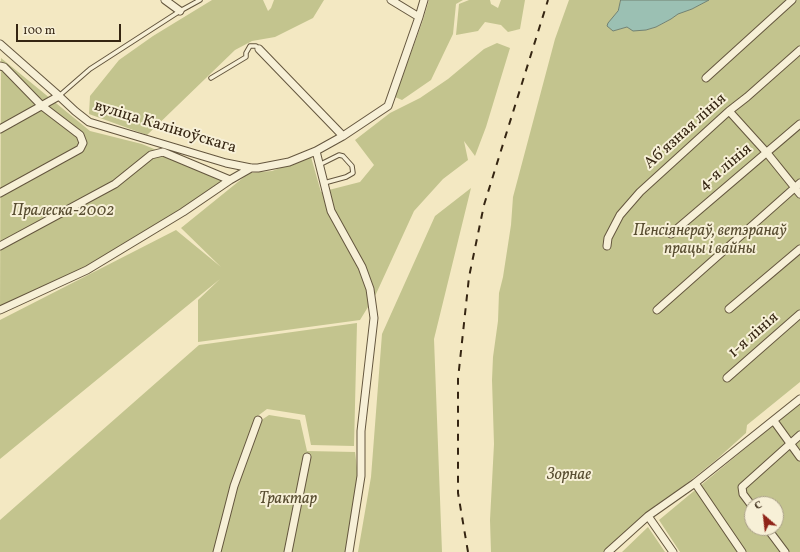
<!DOCTYPE html>
<html>
<head>
<meta charset="utf-8">
<style>
	body { margin:0 }
	#map { position:relative; width:800px; height:552px; overflow:hidden; background:#f3e8c2; font-family:Vollkorn,serif }
	canvas { display:block }
	.north { position:absolute; left:744px; top:496px; width:40px; height:40px; box-sizing:border-box; background:#f7f0d7; border:1px solid #a99f88; border-radius:50%; rotate:332deg; font-size:11px; font-weight:700; line-height:16px; text-align:center; color:#352512 }
	.north::after { content:''; display:block; margin:auto; width:14px; height:18px; background:#8f2418; clip-path:polygon(50% 0,100% 100%,50% 72%,0 100%) }
	.scale { position:absolute; left:16px; top:24px; width:105px; height:18px; box-sizing:border-box; border:2px solid #352512; border-top:0; padding-left:5px; font-size:12px; line-height:14px; white-space:nowrap; color:#352512; -webkit-text-stroke:3px #f7f0d7; paint-order:stroke }
</style>
</head>
<body>
<div id="map">
<canvas width="800" height="552"></canvas>
<div class="north">С</div>
<div class="scale">100 m</div>
</div>
<script>
const ctx = document.querySelector('canvas').getContext('2d');
ctx.lineJoin = 'round';
function fillPath(path, color) {
  ctx.fillStyle = color;
  ctx.fill(path, 'evenodd');
}
function strokePath(path, color, width, dash) {
  ctx.strokeStyle = color;
  ctx.lineWidth = width;
  ctx.lineCap = dash ? 'butt' : 'round';
  ctx.setLineDash(dash || []);
  ctx.stroke(path);
}
function write(font, color, halo, rows, align = 'center') {
  ctx.font = font + ' Vollkorn,serif';
  ctx.lineWidth = 4;
  ctx.setLineDash([]);
  ctx.textBaseline = 'middle';
  ctx.strokeStyle = halo;
  ctx.fillStyle = color;
  for (const [text, x, y, turn = 0] of rows) {
    ctx.save();
    ctx.translate(x, y);
    ctx.rotate((+turn || 0) * Math.PI / 180);
    ctx.textAlign = isNaN(turn) ? turn : align;
    if (halo) ctx.strokeText(text, 0, 0);
    ctx.fillText(text, 0, 0);
    ctx.restore();
  }
}
const green = new Path2D(`
	M212 0H263L268 11 271 8 274 0H324L313 18 275 37 252 41 235 50 147 135 89 114 90 96 119 60 153 36Z
	M429 0H463L456 4 453 34 431 80 402 100 395 97 423 20Z
	M469 0H490L491 4 498 8 501 0H525L520 29 508 32 501 25 485 22 478 31 456 35 459 4Z
	M569 0H621L618 11 614 17 613 31 627 27 633 30H646L656 27 671 19 678 13 692 9 709 0H800V382L747 425 746 433 716 460 681 488 655 506 604 552H491L490 520 494 444 492 380 493 357 498 321 499 293 503 277 511 225 513 197 555 39Z
	M497 43 510 48 486 127 475 156 464 141 468 160 443 179 414 211 376 294 360 320 198 342V300L220 279 0 459V320L176 230 221 267 181 228 249 173 272 171 311 157 321 192 360 182 374 165 355 140 390 113 420 98 448 79 484 49Z
	M1 58 90 131 142 144 230 180 87 270 0 309Z
	M471 188 434 339 442 552H358L371 477 382 334 435 216Z
	M357 323 354 446 311 445 305 415 267 409 255 418 231 485 214 552H0V520L199 345Z
	M800 403V552H680L659 520ZM752 504H776V528H752Z
	M269 415 300 420 307 451 355 452 358 476 346 552H220L236 486 260 421Z
	M648 527 665 552H622Z`);
const water = new Path2D(`
	M621 0H709L692 9 678 14 671 19 656 27 646 30 633 31 627 27 613 31 607 26 608 23 618 11Z`);
const service = new Path2D(`
	M211 78 246 57V53L250 46H256L259 49
	M59 96 90 69 180 11 200 0
	M319 165 339 155 343 156 352 166 353 173 346 177 324 183`);
const minor = new Path2D(`
	M165 0 180 11
	M391 0 419 17
	M0 44 59 96 75 111 89 122 226 163 251 168H258L289 162 316 151 343 136 388 106 419 17 424 0
	M259 49 343 136
	M0 66 4 67 42 106 80 135 83 143 80 149 0 193
	M706 78 792 0
	M729 111 767 153 800 194
	M0 129 59 96
	M316 151 331 211 362 267 370 289 374 318 361 431V476L349 552
	M671 234 800 124
	M0 246 115 184 151 155 163 152 230 180
	M607 246 608 238 620 215 640 192 729 111 747 97 800 50
	M729 309 800 249
	M0 310 87 270 183 212 230 180 251 168
	M657 310 800 183
	M727 378 800 314
	M774 421 800 457
	M695 483 742 552
	M752 506 743 494 742 487 800 435
	M648 516 673 552
	M767 528 785 552
	M217 552 234 486 258 420
	M288 552 307 457
	M608 552 648 516 695 483 800 399`);
const rail = new Path2D(`
	M468 552 458 493V379L469 277 484 205 548 0`);
const streetNames = [
	["вуліца Каліноўскага",165,128,17],
	["Абʼязная лінія",686,132,-42],
	["4-я лінія",726,168,-40],
	["1-я лінія",754,336,-41]
];
const parkNames = [
	["Пралеска-2002",63,212],
	["Пенсіянераў, ветэранаў",710,232],
	["працы і вайны",710,250],
	["Зорнае",569,476],
	["Трактар",288,500]
];
fillPath(green, '#c3c48e');
fillPath(water, '#9bc0b3');
strokePath(water, '#728273', 1);
strokePath(service, '#64563e', 5.5);
strokePath(minor, '#64563e', 9);
strokePath(service, '#f7f0d7', 3.5);
strokePath(minor, '#f7f0d7', 7);
strokePath(rail, '#352512', 2, [7, 7]);
write('16px', '#352512', '#f7f0d7', streetNames);
write('italic 16px', '#584d31', '#f7f0d7', parkNames);
</script>
</body>
</html>
